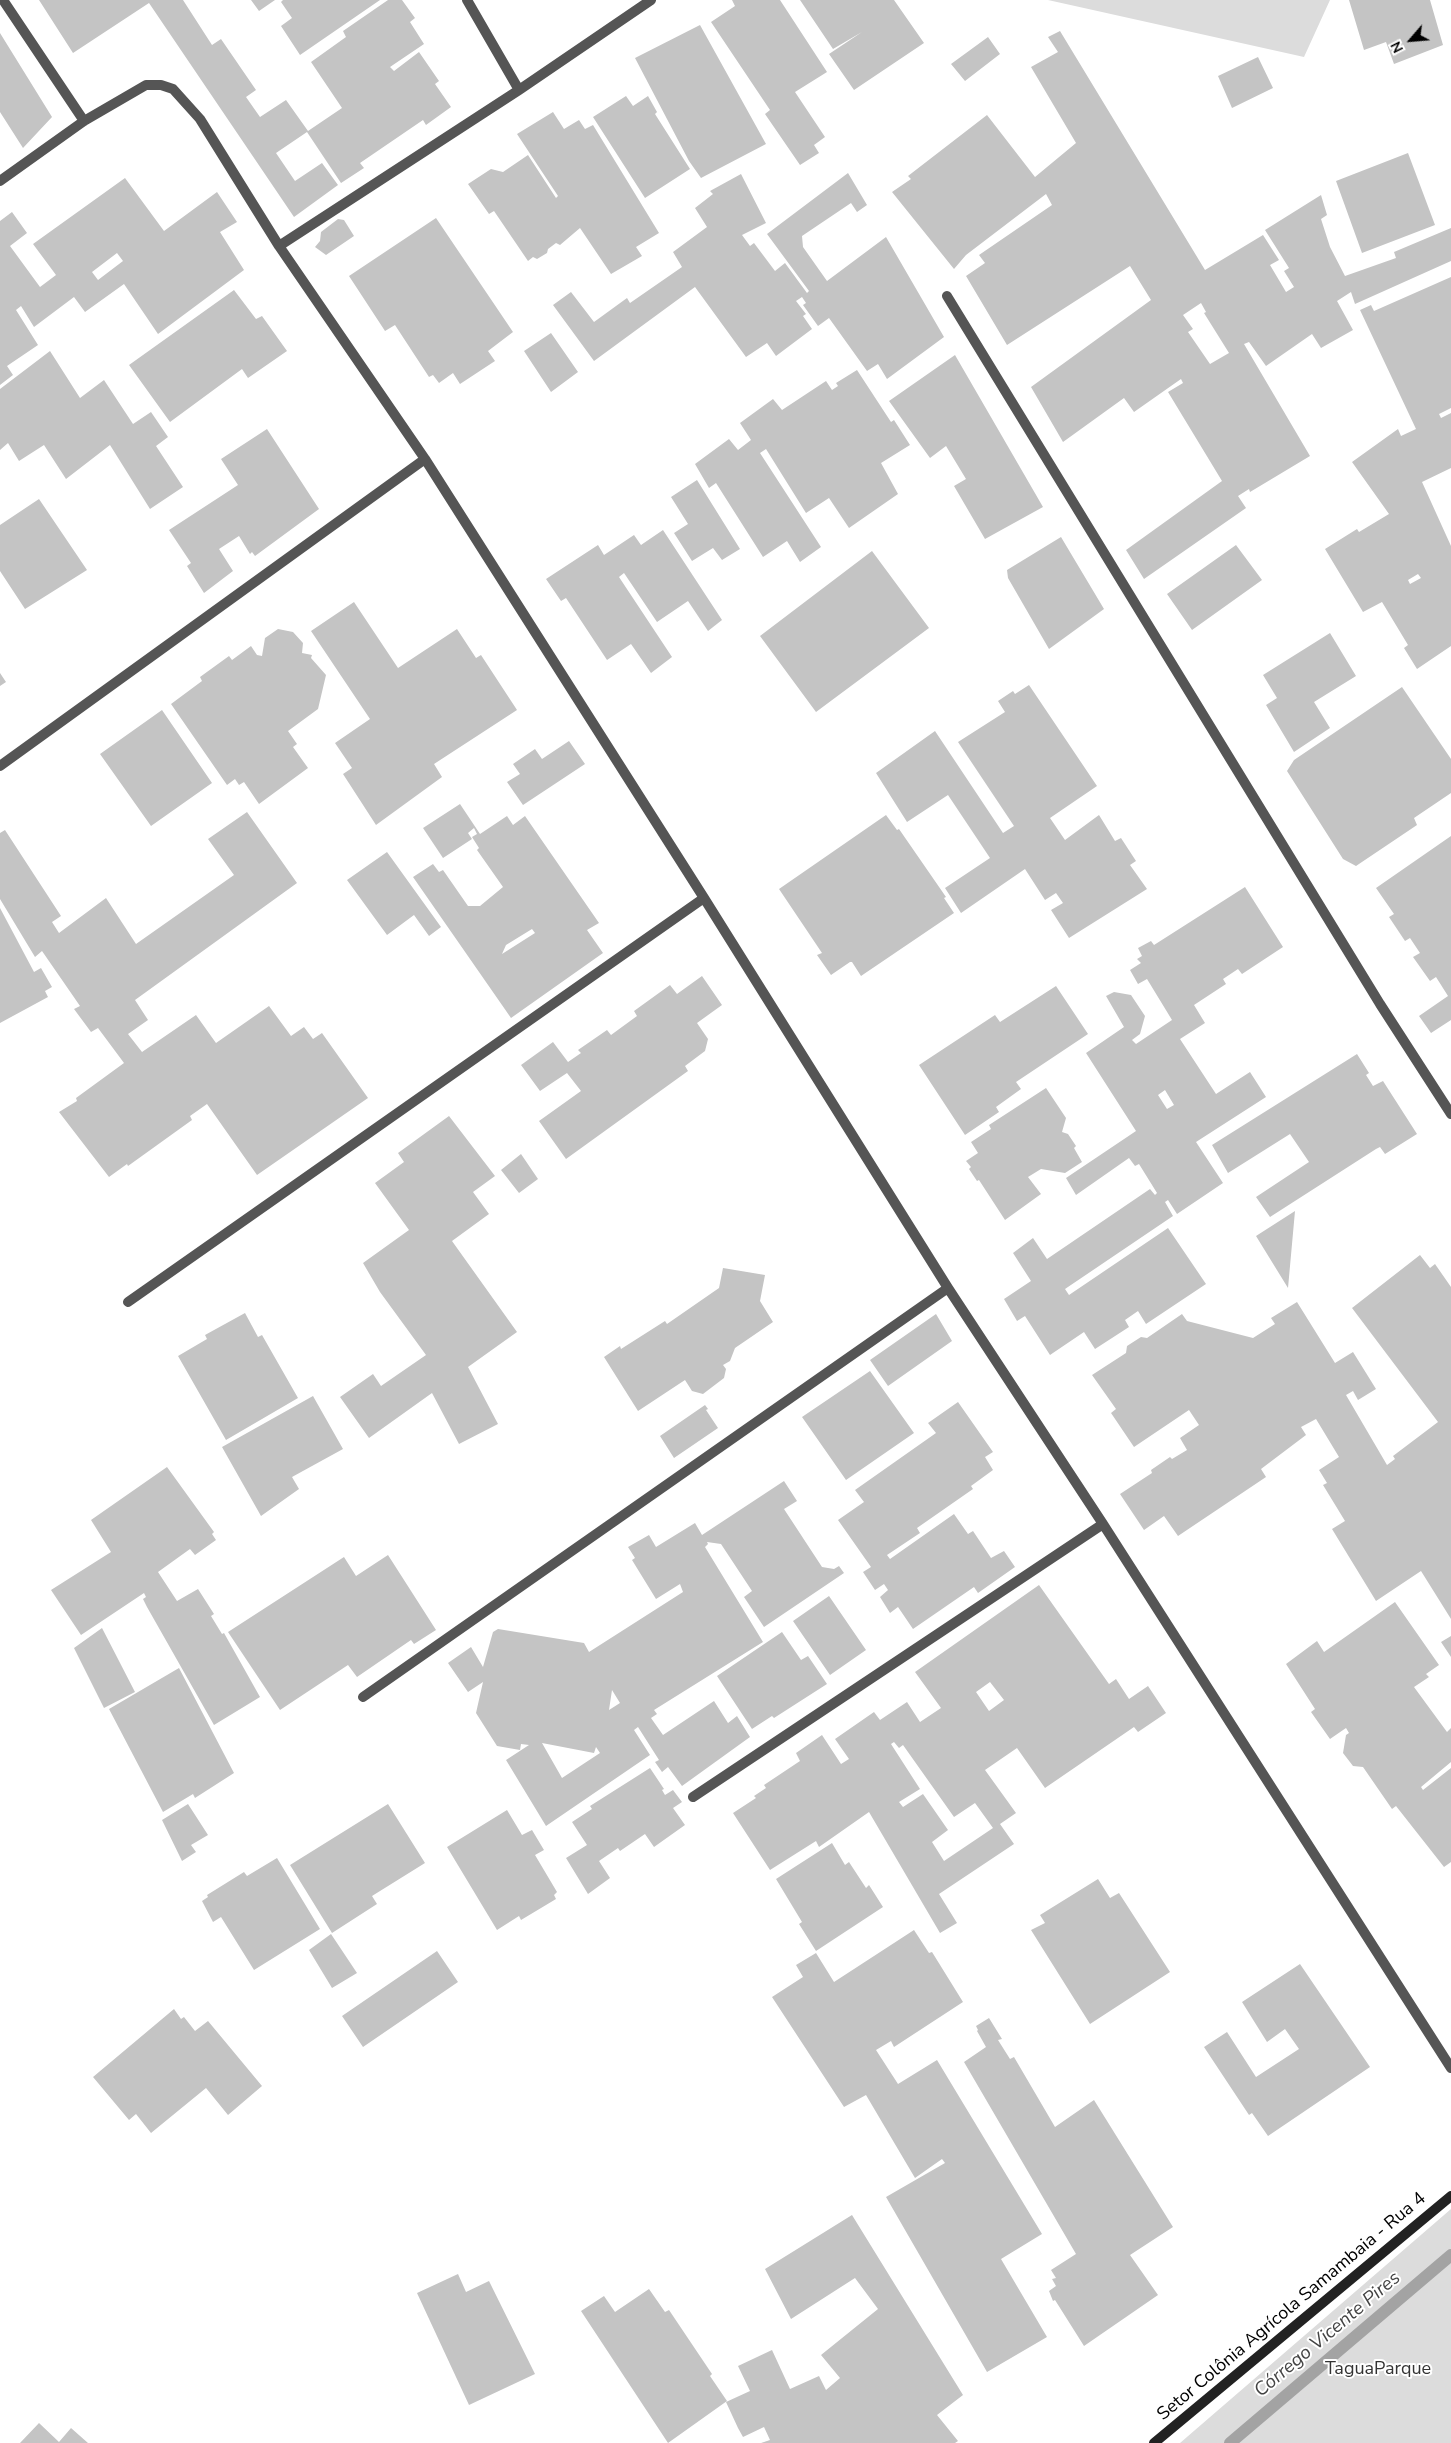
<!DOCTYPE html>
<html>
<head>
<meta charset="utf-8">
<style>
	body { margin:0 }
	#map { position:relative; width:1451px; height:2443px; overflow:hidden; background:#fff; font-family:"Nunito Sans",sans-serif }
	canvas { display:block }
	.north { position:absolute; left:1386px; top:15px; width:50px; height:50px; -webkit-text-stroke:4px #fff; paint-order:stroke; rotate:243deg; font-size:14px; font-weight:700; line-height:20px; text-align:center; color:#000 }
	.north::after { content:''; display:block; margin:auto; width:18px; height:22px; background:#000; clip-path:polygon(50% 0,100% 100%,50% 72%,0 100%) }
</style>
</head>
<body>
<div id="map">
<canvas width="1451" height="2443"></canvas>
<div class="north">N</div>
</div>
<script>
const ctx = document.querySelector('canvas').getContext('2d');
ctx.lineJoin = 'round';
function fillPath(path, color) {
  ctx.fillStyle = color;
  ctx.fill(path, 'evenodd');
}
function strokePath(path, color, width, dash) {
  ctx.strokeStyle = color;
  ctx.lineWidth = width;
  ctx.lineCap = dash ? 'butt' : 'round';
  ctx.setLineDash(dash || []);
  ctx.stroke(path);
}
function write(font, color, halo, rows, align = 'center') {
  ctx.font = font + ' "Nunito Sans",sans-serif';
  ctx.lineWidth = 4;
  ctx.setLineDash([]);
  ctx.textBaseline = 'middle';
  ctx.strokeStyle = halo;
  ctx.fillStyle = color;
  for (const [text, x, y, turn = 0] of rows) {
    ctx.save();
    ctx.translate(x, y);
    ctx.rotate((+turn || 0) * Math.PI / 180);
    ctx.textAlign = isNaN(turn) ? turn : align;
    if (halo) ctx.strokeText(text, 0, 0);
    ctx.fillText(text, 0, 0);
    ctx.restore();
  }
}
const green = new Path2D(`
	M1048 0H1330L1304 57Z
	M1451 2209V2443H1180Z`);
const stream = new Path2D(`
	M1230 2443 1451 2255`);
const building = new Path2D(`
	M39 0H183L212 45 221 39 256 90 246 97 260 117 286 100 308 131 342 108 311 62 346 37 343 31 388 0H402L415 18 410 22 424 44 390 67 394 71 419 52 439 81 435 84 451 107 426 125 423 120 360 163 364 168 341 183 307 132 276 153 295 181 322 163 338 185 294 217 149 3 73 53Z
	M251 0H275L259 11Z
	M283 0H380L300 55 281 26 292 18 281 2Z
	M732 0H780L827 72 795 92 825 137 814 145 819 153 800 165 765 114 770 110 711 22 735 6Z
	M800 0H894L924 43 854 90 829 54 862 32 833 49Z
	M1349 0H1430L1443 45 1394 64 1386 42 1364 50Z
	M700 25 766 144 701 178 689 161 635 58Z
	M1060 31 1205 270 1263 235 1279 260 1270 265 1286 292 1294 287 1284 271 1289 268 1265 230 1321 195 1327 215 1321 219 1330 247 1345 276 1396 258 1394 252 1451 228V261L1355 304 1351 292 1337 301 1353 330 1321 348 1312 334 1266 366 1249 342 1244 344 1310 456 1250 492 1249 489 1238 496 1246 508 1144 579 1126 550 1222 481 1168 392 1183 383 1181 379 1134 412 1124 398 1063 442 1031 387 1151 300 1130 266 1007 345 966 276 985 263 979 255 1052 205 1046 194 966 255 954 269 892 192 911 179 908 176 987 115 1035 177 1076 143 1031 67 1058 52 1048 37ZM1201 303 1206 312 1204 313 1229 353 1210 364 1188 332 1193 329 1183 315Z
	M0 33 52 117 23 148 0 112Z
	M988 37 1000 54 965 81 951 64Z
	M1258 57 1273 88 1232 108 1218 76Z
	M626 96 633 106 648 96 657 112 655 114 690 169 645 198 593 117Z
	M553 112 564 129 579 120 585 129 593 125 659 233 636 247 642 256 611 274 580 228 560 245 556 243 548 249 547 253 537 259 533 257 528 261 494 211 489 214 468 184 491 169 503 172 528 155 556 198 558 196 517 134Z
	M1408 153 1435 225 1362 253 1336 181Z
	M848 173 867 205 857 212 851 203 802 236 803 247 827 281 886 237 944 337 887 379 878 364 867 371 829 318 818 326 803 305 806 303 802 297 796 301 806 314 803 316 812 329 776 356 767 343 746 357 695 287 594 361 553 305 571 292 594 322 627 298 630 303 682 267 673 252 707 227 695 208 713 194 710 191 741 174 766 223 742 235 750 246 754 243 775 271 785 263 807 293 809 291 767 234Z
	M125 178 164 231 217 192 237 222 220 232 244 270 158 334 124 284 85 312 74 297 34 327 21 306 16 310 38 345 7 366 13 375 0 385V221L12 212 27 233 10 246 40 287 56 275 33 244ZM117 253 123 261 98 280 92 272Z
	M436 218 513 332 488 351 495 361 460 384 453 373 439 383 433 375 429 377 395 325 385 331 349 276Z
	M338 219 344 220 354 236 326 255 315 247 320 241 321 232Z
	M1451 277V408L1439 414 1441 418 1451 413V468L1422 482 1451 546V646L1417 669 1404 648 1408 645 1382 602 1363 612 1325 549 1357 529 1359 532 1389 514 1352 462 1398 429 1401 436 1416 429 1360 310 1371 305 1374 311ZM1418 574 1421 578 1410 584 1408 580Z
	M234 290 256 319 262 316 287 351 248 378 242 369 170 422 129 365Z
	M551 333 578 372 551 392 524 351Z
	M50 351 80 398 104 380 133 424 151 412 168 437 156 446 183 487 150 509 110 445 66 479 44 445 19 461 8 443 0 450V389Z
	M955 355 1043 507 985 539 954 486 966 479 946 446 930 458 889 401Z
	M857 370 891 422 894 420 910 445 881 463 898 494 849 528 829 498 806 513 766 449 760 453 821 547 800 562 787 541 763 557 716 483 709 488 695 464 729 439 738 450 751 440 740 423 773 399 782 410 826 381 832 390 838 386 836 383Z
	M267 429 319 509 255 556 252 552 250 554 239 536 219 549 233 571 204 593 187 566 191 563 169 530 238 485 221 459Z
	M697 480 740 549 722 560 713 548 692 561 674 533 688 524 671 497Z
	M39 499 87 570 25 609 0 571V525Z
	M663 530 722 620 708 631 688 601 657 622 624 573 619 577 672 657 651 673 631 644 607 660 566 598 561 601 546 579 598 545 604 555 634 535 641 545Z
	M1061 537 1104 609 1049 649 1008 578 1007 570Z
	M1236 545 1262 580 1192 630 1167 594Z
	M872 551 929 628 816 712 760 636Z
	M354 602 398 668 457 629 476 658 481 655 517 710 434 764 442 777 376 825 343 774 352 768 335 743 370 719 311 631Z
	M278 629 293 632 303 643 302 653 312 655 311 658 326 675 318 709 288 731 297 744 293 747 308 768 259 804 244 782 239 785 235 779 227 785 171 704 202 681 200 677 229 656 232 660 251 646 257 655 262 656 265 638Z
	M1330 633 1356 676 1314 702 1330 728 1294 752 1266 705 1277 698 1263 675Z
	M0 673 6 682 0 686Z
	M1029 685 1097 786 1050 818 1065 840 1099 815 1115 841 1121 838 1136 861 1130 865 1147 889 1069 938 1051 910 1063 903 1056 893 1045 900 1025 869 961 913 945 888 990 858 948 795 907 822 876 773 935 731 1003 833 1014 826 958 742 1005 712 998 701 1013 691 1015 694Z
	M1402 687 1451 759V793L1414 818 1417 825 1356 866 1343 859 1287 771 1294 760Z
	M162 710 212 783 151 826 100 754Z
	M569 741 585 764 523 805 507 782 520 774 513 764 535 749 542 759Z
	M460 804 480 834 507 816 513 825 525 816 599 923 587 930 603 953 511 1018 413 877 433 864 439 872 443 870 468 906H480L503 887 477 850 479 848 472 837 477 834 474 828 468 833 472 839 443 858 423 828ZM532 929 535 933 502 954 506 945Z
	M247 812 297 883 135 1000 148 1020 128 1034 142 1052 196 1015 216 1043 269 1006 291 1036 304 1027 313 1039 322 1033 368 1098 257 1175 207 1104 190 1116 192 1120 128 1166 127 1164 109 1177 59 1112 77 1101 76 1098 124 1063 98 1028 91 1032 74 1009 80 1006 42 951 35 957 0 899V833L5 830 61 916 52 922 59 933 106 898 136 944 234 875 208 839Z
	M886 815 897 830 899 829 946 897 944 898 954 913 861 976 852 962H850L831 975 817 955 822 953 779 889Z
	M1451 836V1020L1431 1033 1419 1016 1448 996 1436 977 1430 981 1413 957 1420 953 1410 938 1405 941 1389 917 1394 914 1376 888Z
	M387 852 441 927 429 936 414 915 387 935 347 880Z
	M1245 887 1283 947 1242 974 1238 969 1223 979 1226 984 1194 1005 1205 1023 1180 1039 1216 1094 1250 1072 1266 1097 1196 1142 1223 1183 1177 1214 1168 1200 1165 1202 1173 1216 1065 1289 1069 1295 1168 1228 1206 1284 1146 1324 1138 1311 1125 1320 1129 1327 1095 1349 1084 1332 1050 1355 1025 1316 1017 1321 1004 1299 1031 1281 1013 1253 1033 1238 1047 1259 1150 1189 1155 1195 1157 1193 1139 1164 1135 1166 1129 1158 1076 1195 1066 1178 1136 1131 1086 1053 1124 1027 1106 996 1114 992 1131 995 1145 1016 1140 1034 1132 1040 1136 1044 1172 1020 1147 979 1138 984 1130 970 1141 963 1137 959 1142 956 1138 948 1151 941 1154 945ZM1165 1090 1174 1105 1167 1109 1158 1095Z
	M0 908 34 972 41 968 52 987 45 991 48 997 0 1023Z
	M702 976 722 1005 697 1023 708 1039 705 1051 685 1066 688 1071 566 1159 539 1121 581 1091 567 1073 540 1091 521 1065 553 1042 568 1062 581 1053 578 1050 607 1030 611 1035 637 1016 634 1011 670 985 677 994Z
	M1056 986 1088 1034 1016 1082 1021 1089 996 1107 999 1112 965 1135 919 1065 995 1015 1000 1022Z
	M1357 1054 1369 1073 1366 1075 1373 1086 1383 1081 1417 1134 1385 1154 1380 1147 1376 1149 1270 1217 1256 1197 1309 1162 1290 1134 1228 1173 1212 1145Z
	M1046 1088 1066 1118 1062 1132 1068 1134 1076 1146 1074 1148 1082 1162 1065 1173 1041 1169 1028 1177 1041 1194 1005 1220 979 1180 977 1181 969 1169 971 1167 966 1161 978 1153 971 1142 991 1129 989 1125Z
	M449 1116 495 1176 473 1192 489 1214 452 1241 517 1332 468 1367 498 1424 459 1444 432 1393 369 1438 340 1397 373 1374 381 1386 426 1355 380 1292 363 1263 409 1230 375 1183 404 1162 398 1153Z
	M521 1154 538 1179 519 1193 501 1170Z
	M1295 1211 1288 1288 1256 1236Z
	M1420 1255 1430 1268 1435 1264 1451 1287V1619L1421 1571 1376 1601 1332 1529 1345 1521 1323 1485 1327 1483 1319 1470 1339 1457 1316 1419 1301 1427 1306 1435 1261 1469 1266 1477 1178 1536 1164 1516 1144 1530 1120 1494 1152 1473 1151 1470 1170 1457 1172 1459 1187 1450 1180 1438 1199 1425 1189 1410 1134 1447 1111 1413 1116 1409 1092 1375 1126 1353 1127 1346 1141 1337 1147 1338 1182 1314 1187 1321 1253 1338 1275 1324 1271 1318 1297 1302 1335 1363 1353 1352 1376 1389 1358 1400 1353 1391 1346 1395 1387 1465 1395 1459 1393 1456 1438 1422 1352 1308Z
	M723 1268 765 1275 760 1301 773 1322 735 1348 730 1361 723 1365 726 1369 724 1378 703 1394 692 1391 685 1380 638 1411 604 1357 620 1346 621 1349 665 1321 667 1324 719 1288Z
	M245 1313 258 1337 262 1335 298 1398 226 1440 178 1356 207 1339 205 1335Z
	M936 1314 952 1341 888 1386 870 1360Z
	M870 1371 914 1433 846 1480 802 1417Z
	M313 1396 343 1449 292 1477 299 1489 261 1516 222 1447Z
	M958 1402 993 1452 985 1457 993 1470 971 1486 973 1489 917 1528 920 1533 887 1555 890 1559 954 1514 968 1534 973 1531 991 1558 1004 1551 1015 1567 978 1593 974 1587 913 1629 898 1607 890 1613 880 1597 888 1590 884 1584 875 1590 863 1572 871 1567 838 1520 864 1502 855 1490 936 1433 928 1423Z
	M705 1405 708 1409 706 1410 718 1428 674 1458 660 1436Z
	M167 1467 214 1532 212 1534 216 1540 195 1555 190 1549 158 1572 177 1601 198 1589 214 1614 211 1616 222 1634 224 1633 260 1697 214 1725 147 1607 143 1599 146 1597 144 1593 81 1635 51 1590 111 1552 91 1520Z
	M784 1481 797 1501 784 1509 822 1567 834 1569 839 1566 844 1573 764 1627 744 1597 752 1591 721 1544 707 1542 708 1544 705 1547 763 1642 654 1710 657 1714 651 1718 663 1735 714 1701 728 1723 737 1716 750 1737 682 1786 668 1767 662 1772 655 1762 659 1760 638 1727 634 1730 650 1755 546 1826 506 1760 529 1745 521 1744 520 1750 497 1746 476 1713 483 1682 468 1692 448 1663 471 1647 483 1667 493 1632 498 1629 584 1643 589 1652 683 1592 680 1584 656 1599 632 1560 635 1558 628 1547 649 1535 656 1547 695 1523 702 1535ZM612 1690 620 1703 609 1710ZM542 1743 594 1753 596 1747 600 1753 562 1778Z
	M388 1555 436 1630 414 1644 411 1640 357 1677 348 1665 280 1710 228 1632 344 1557 356 1576Z
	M1039 1585 1109 1684 1116 1679 1129 1699 1148 1686 1166 1713 1138 1732 1134 1727 1045 1788 1017 1748 985 1770 1016 1813 1000 1824 1014 1844 939 1894 957 1923 940 1933 869 1812 819 1847 816 1841 770 1870 733 1813 756 1798 754 1796 766 1788 764 1785 800 1761 796 1753 822 1735 841 1764 849 1759 835 1739 874 1712 880 1720 907 1702 920 1722 941 1708 915 1672ZM990 1682 1004 1700 989 1711 976 1692ZM894 1742 899 1748 903 1745 954 1817 975 1803 993 1828 944 1861 932 1842 948 1830 923 1794 903 1807 899 1802 920 1789 891 1744Z
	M829 1596 866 1650 830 1675 793 1621Z
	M1395 1602 1439 1665 1426 1674 1429 1677 1414 1687 1447 1732 1451 1728V1762L1421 1787 1423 1790 1451 1768V1862L1444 1867 1396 1806 1392 1809 1363 1767 1353 1766 1343 1753 1346 1735 1349 1733 1346 1728 1330 1739 1311 1712 1315 1709 1286 1664 1317 1641 1324 1652Z
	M102 1628 135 1692 104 1708 74 1648Z
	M782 1632 801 1660 808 1656 827 1684 774 1718 772 1716 752 1729 717 1676Z
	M1451 1636V1657L1441 1642Z
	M179 1668 234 1773 195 1798 193 1794 163 1812 109 1709Z
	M650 1768 664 1789 662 1790 665 1795 673 1790 682 1802 673 1808 685 1825 654 1847 645 1834 620 1851 618 1848 599 1861 610 1878 588 1894 566 1858 587 1845 572 1822 592 1809 590 1806Z
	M188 1804 208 1835 191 1845 196 1852 182 1861 162 1820Z
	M388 1804 425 1863 372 1896 377 1904 332 1933 290 1865Z
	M507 1810 522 1835 532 1830 544 1850 535 1855 557 1892 554 1895 556 1899 521 1920 519 1916 497 1930 447 1847Z
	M832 1843 845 1865 849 1862 866 1888 869 1885 883 1907 816 1951 799 1924 802 1922 776 1879Z
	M277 1858 320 1929 254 1970 221 1917 213 1922 202 1901 208 1897 207 1895 244 1872 247 1876Z
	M1098 1879 1110 1898 1119 1893 1170 1972 1090 2024 1031 1930 1045 1923 1040 1915Z
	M914 1930 929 1953 932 1952 963 2002 894 2047 891 2041 876 2050 898 2084 937 2060 1042 2234 1001 2259 1047 2337 987 2372 886 2197 945 2163 942 2159 915 2178 866 2095 844 2107 772 1997 803 1977 796 1965 816 1953 834 1982Z
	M331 1934 357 1973 332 1988 309 1950Z
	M437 1951 458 1982 363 2047 342 2016Z
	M1300 1964 1370 2067 1268 2136 1252 2113 1249 2115 1204 2047 1227 2032 1256 2077 1299 2049 1285 2029 1267 2042 1242 2002Z
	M174 2009 181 2019 184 2017 195 2031 208 2021 262 2086 228 2115 206 2088 151 2133 136 2114 129 2120 93 2077Z
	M989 2018 1002 2039 998 2040 1010 2059 1014 2057 1055 2127 1094 2100 1173 2227 1130 2255 1158 2295 1084 2346 1055 2300 1053 2301 1049 2291 1056 2286 1052 2279 1056 2278 1051 2270 1076 2254 964 2062 986 2047 977 2031 978 2030 976 2026Z
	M852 2215 963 2395 937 2415 958 2441 955 2443H761L770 2440 764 2427 743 2437 738 2428 726 2402 750 2391 738 2366 772 2350 790 2389 819 2376 826 2390 840 2378 821 2355 878 2309 855 2278 791 2319 765 2269Z
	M458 2274 466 2292 489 2281 535 2374 469 2405 417 2293Z
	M649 2289 665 2312 669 2310 712 2374 710 2376 727 2401 668 2443 581 2311 604 2296 615 2312Z
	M39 2423 59 2442 71 2428 88 2443H20Z`);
const street = new Path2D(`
	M3 0 84 121
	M467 0 519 90
	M0 181 84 121 146 85H161L173 89 200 119 279 246 425 459 704 898 948 1288 1103 1524 1451 2068
	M279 246 519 90 651 0
	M947 296 1380 1004 1451 1114
	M0 766 425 459
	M128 1302 704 898
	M363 1697 948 1288
	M693 1797 1103 1524`);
const secondary = new Path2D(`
	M1154 2443 1451 2196`);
const streetNames = [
	["Setor Colônia Agrícola Samambaia - Rua 4",1292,2307,-40]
];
const parkNames = [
	["TaguaParque",1378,2370]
];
const waterNames = [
	["Córrego Vicente Pires",1328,2335,-40]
];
fillPath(green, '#dcdcdc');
strokePath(stream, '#a3a3a3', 12);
fillPath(building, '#c4c4c4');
strokePath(street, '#555', 10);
strokePath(secondary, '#222', 10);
write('18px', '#000', '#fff', streetNames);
write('18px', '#333', '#fff', parkNames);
write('italic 19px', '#444', '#fff', waterNames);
</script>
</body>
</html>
